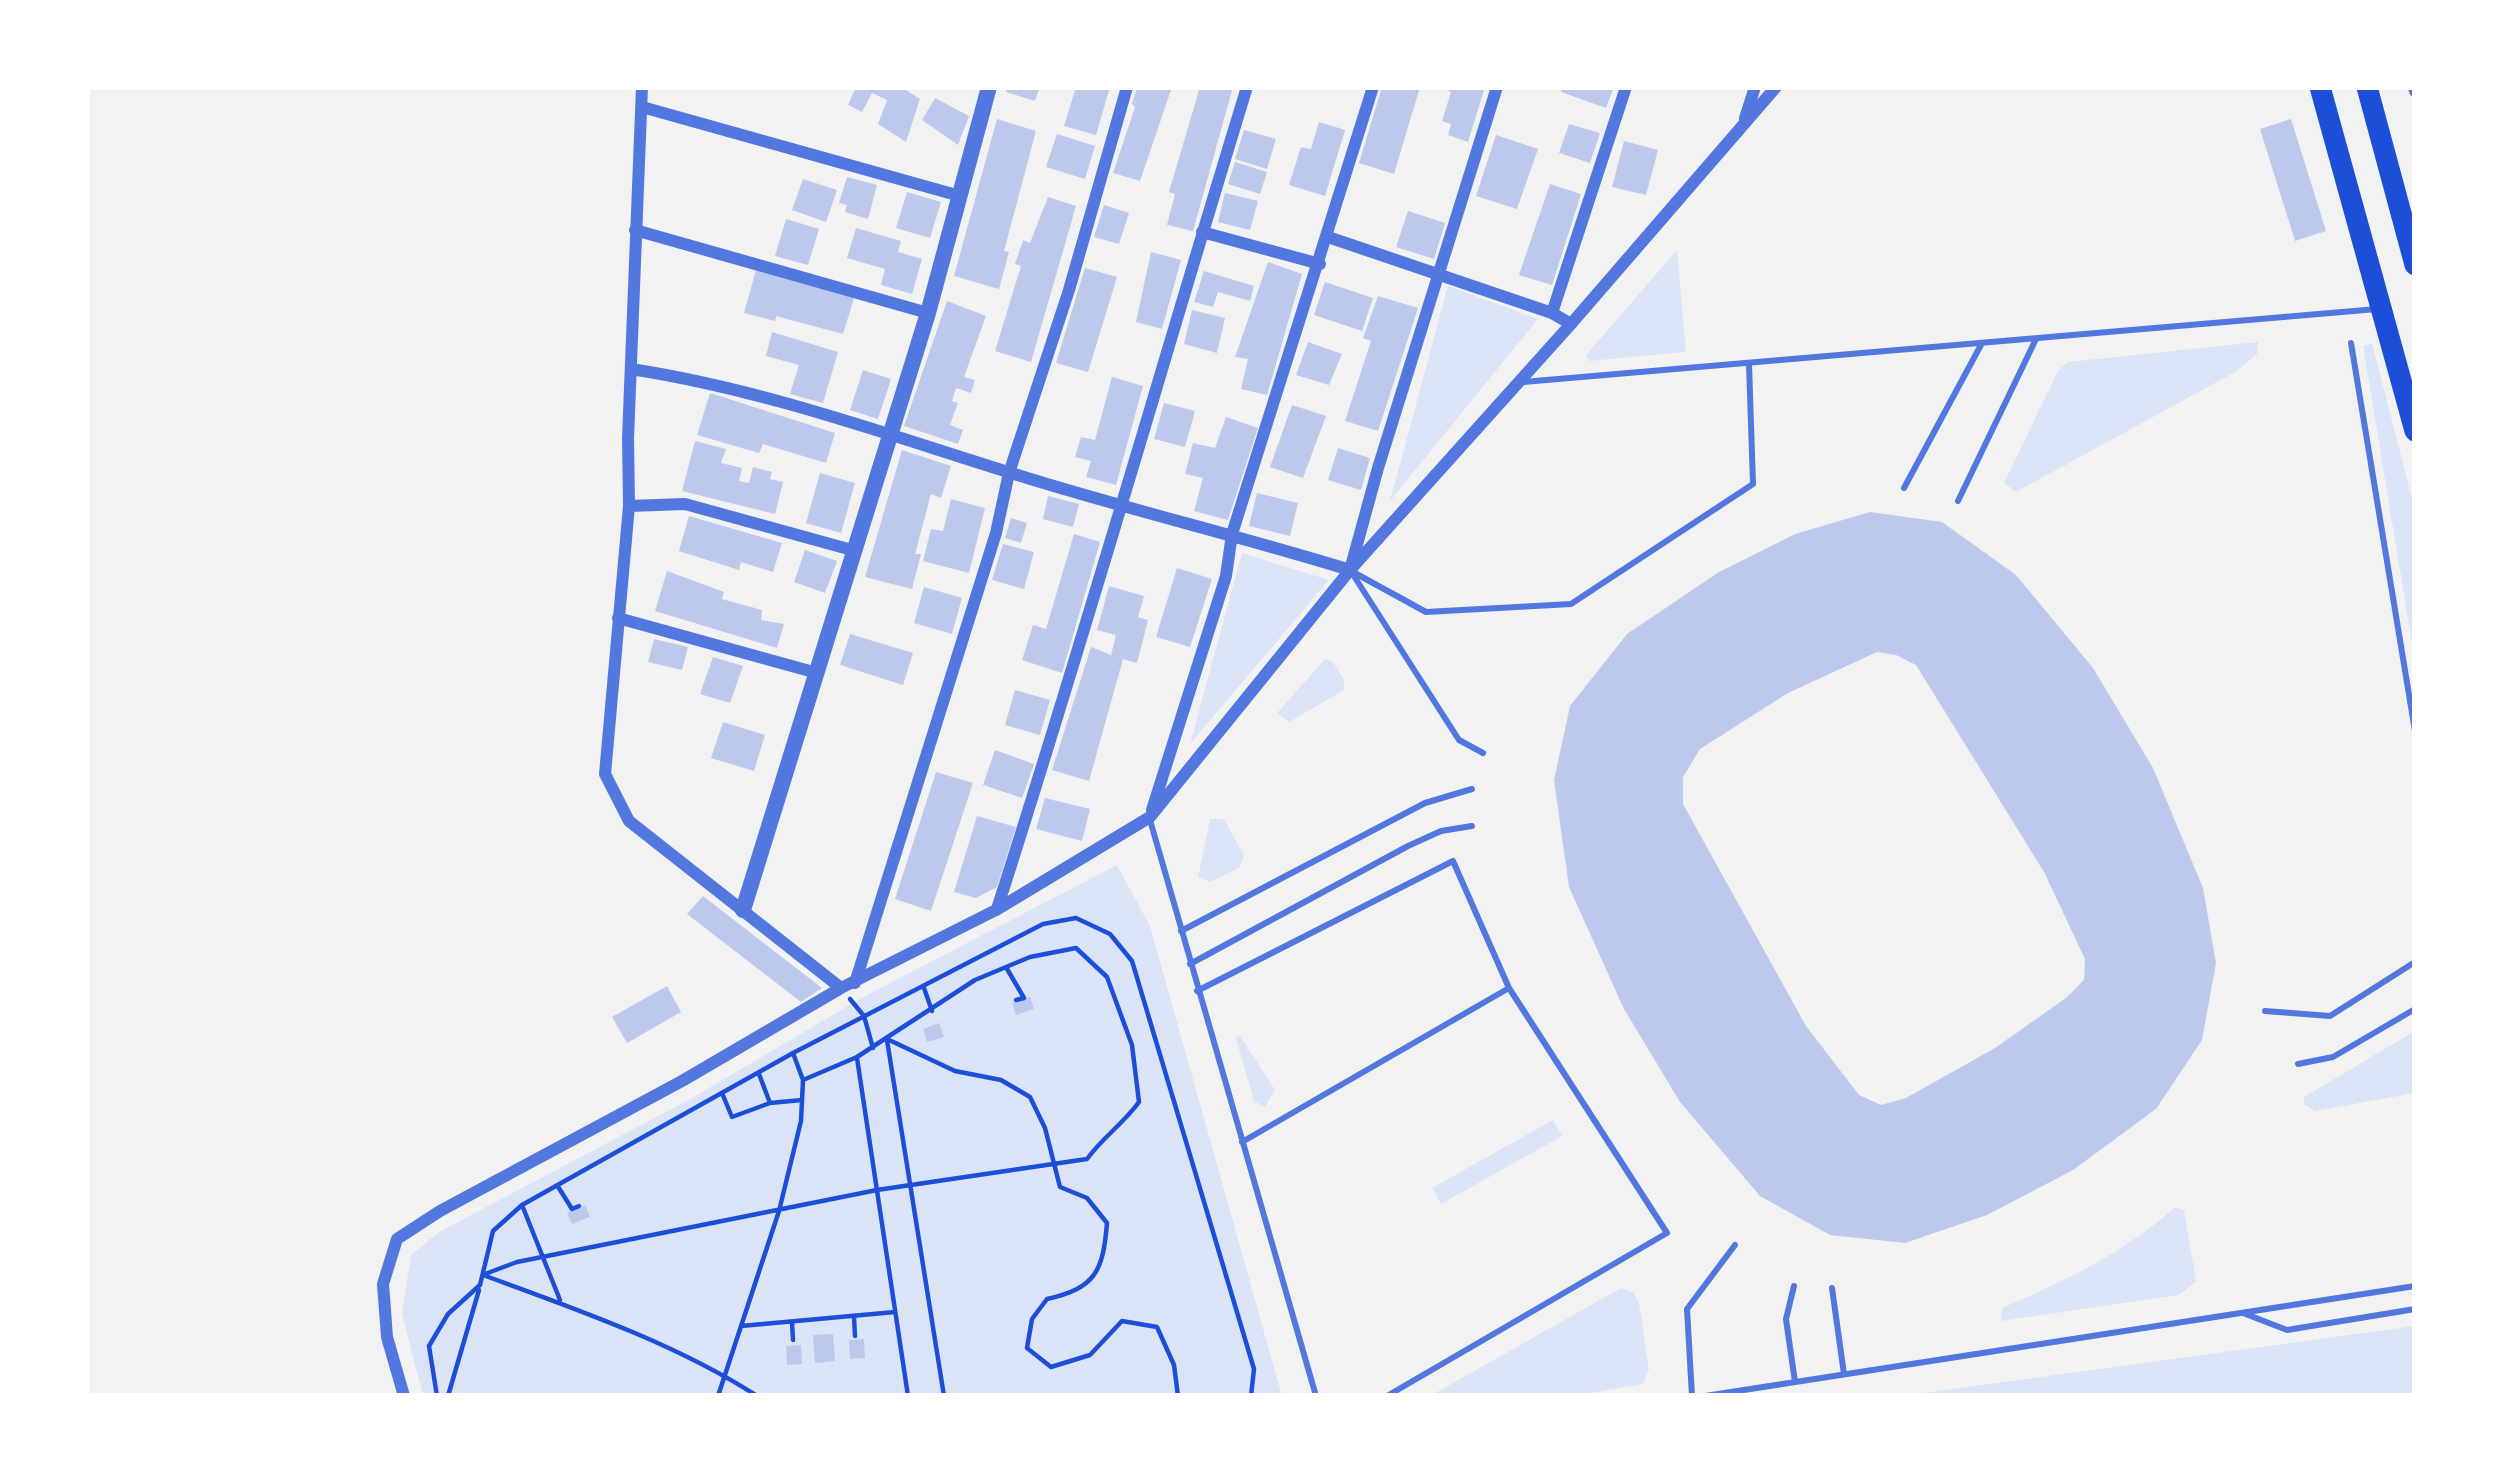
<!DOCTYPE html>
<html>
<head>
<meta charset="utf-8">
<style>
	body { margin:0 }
	#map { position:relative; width:2502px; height:1483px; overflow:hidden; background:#f2f2f2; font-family:Karla,sans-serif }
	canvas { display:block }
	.frame { position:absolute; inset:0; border:90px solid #fff; pointer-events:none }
</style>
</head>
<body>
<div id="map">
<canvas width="2502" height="1483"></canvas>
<div class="frame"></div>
</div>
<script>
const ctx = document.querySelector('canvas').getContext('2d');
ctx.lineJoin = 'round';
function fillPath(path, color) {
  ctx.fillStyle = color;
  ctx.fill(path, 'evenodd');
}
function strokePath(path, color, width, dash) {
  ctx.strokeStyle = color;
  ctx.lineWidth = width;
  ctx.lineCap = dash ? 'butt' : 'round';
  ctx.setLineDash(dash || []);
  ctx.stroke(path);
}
const green = new Path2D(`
	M1677 250 1686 352 1589 361 1586 355Z
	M1448 286 1538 319 1390 501Z
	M2258 342 2257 354 2237 371 2016 492 2004 483 2058 371 2068 362Z
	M2372 343 2415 510V661L2363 346Z
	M1242 553 1329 580 1190 744Z
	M1325 659 1333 662 1344 680V690L1289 722 1277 713Z
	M1210 819H1224L1244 856 1239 868 1210 882 1198 877Z
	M1117 865 1150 926 1282 1396H423L402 1313 411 1255 439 1232 692 1098 865 996Z
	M2415 1031V1093L2315 1111 2304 1104V1097Z
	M1240 1036 1275 1090 1265 1107 1254 1101 1236 1038Z
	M1553 1120 1562 1136 1441 1204 1432 1188Z
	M2175 1207 2184 1210 2196 1281 2179 1295 2001 1321 2002 1308C2063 1282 2126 1252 2175 1207Z
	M1621 1288 1634 1293 1639 1303 1649 1369 1643 1384 1571 1396H1430Z
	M2415 1326V1396H1901Z`);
const building = new Path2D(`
	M856 87H901L920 99 906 142 878 124 887 100 872 93 862 112 848 105Z
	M1008 87H1040L1035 101 1006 92Z
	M1076 87H1110L1096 135 1064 126Z
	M1137 87H1172L1140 181 1113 173 1135 107 1132 104Z
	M1200 87H1233L1193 231 1167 225 1175 194 1169 192Z
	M1382 87H1420L1394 174 1359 163Z
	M1439 87H1485L1468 142 1448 135 1451 124 1442 121 1451 92Z
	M1562 87H1614L1606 108 1561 92Z
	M935 98 969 116 958 145 922 120Z
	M997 119 1036 131 1004 251 1009 252 999 289 954 276Z
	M2291 119 2326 231 2295 241 2260 129Z
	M1319 122 1345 130 1325 196 1289 185 1301 147 1311 149Z
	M1569 124 1600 133 1590 163 1559 153Z
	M1244 130 1276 139 1267 169 1235 159Z
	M1057 134 1095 146 1085 179 1046 167Z
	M1496 135 1538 149 1517 209 1476 196Z
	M1624 141 1658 150 1646 195 1612 187Z
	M1235 162 1267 172 1260 194 1228 184Z
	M847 177 877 185 868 219 845 212 847 205 839 203Z
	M803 179 837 190 826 222 792 210Z
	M1550 184 1581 194 1552 285 1519 275Z
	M907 192 941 202 930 238 896 228Z
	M1225 193 1258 201 1250 230 1218 222Z
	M1048 197 1076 206 1031 362 995 351 1021 266 1015 264 1023 240 1030 243Z
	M1104 205 1129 213 1119 244 1094 237Z
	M1408 211 1445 223 1434 259 1396 247Z
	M786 219 819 229 808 265 775 256Z
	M856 228 901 241 898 252 922 259 912 294 881 285 885 269 847 258Z
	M1151 252 1181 260 1162 329 1136 322Z
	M1268 262 1302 274 1267 395 1241 389 1248 359 1235 357Z
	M1085 268 1117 277 1088 372 1056 363Z
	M756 270 854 298 843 334 776 316 775 321 744 313Z
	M1204 271 1254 286 1250 301 1218 292 1213 307 1194 302Z
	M1325 282 1373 298 1362 331 1314 315Z
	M1378 296 1418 308 1378 431 1345 421 1371 341 1363 338Z
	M947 301 986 316 964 377 975 380 971 393 956 388 952 401 958 403 950 425 963 430 958 444 904 426Z
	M1192 310 1225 318 1217 353 1184 344Z
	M772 332 838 352 823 403 790 394 799 365 766 356Z
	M1308 342 1342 354 1329 385 1296 375Z
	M863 370 891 379 878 419 850 410Z
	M1112 377 1143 386 1116 485 1086 477 1091 461 1075 457 1081 437 1095 440Z
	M710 393 835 433 826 463 763 444 759 453 697 435Z
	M1164 403 1195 411 1185 447 1154 439Z
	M1292 405 1326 416 1303 478 1270 467Z
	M1226 417 1258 428 1228 520 1194 511 1203 478 1185 474 1193 443 1215 448Z
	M695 441 726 449 721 463 742 468 739 481 749 483 753 467 772 472 770 479 783 482 775 514 682 491Z
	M1338 448 1370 458 1361 490 1328 480Z
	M902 450 951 466 941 498 931 494 915 554H921L912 589 865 577Z
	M820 473 855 483 841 533 806 523Z
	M1257 493 1298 503 1290 536 1249 526Z
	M1048 496 1079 504 1073 527 1043 519Z
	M951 499 985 508 969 573 923 561 931 529 943 531Z
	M1870 512 1942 522 2016 575 2093 668 2153 768 2203 888 2216 963 2202 1040 2156 1109 2073 1170 1987 1215 1905 1243 1830 1235 1760 1196 1680 1102 1624 1009 1569 887 1554 780 1570 706 1627 634 1719 572 1795 534ZM1877 652 1896 655 1916 665 2044 872 2085 959 2084 980 2066 998 1995 1048 1906 1098 1881 1105 1859 1095 1806 1026 1683 804V777L1700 749 1788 693Z
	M689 516 782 543 773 572 741 562 739 570 679 551Z
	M1011 518 1027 523 1021 543 1005 538Z
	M1074 534 1100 542 1062 673 1022 660 1033 625 1046 629Z
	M1003 544 1034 552 1024 589 992 580Z
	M805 550 837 561 825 593 794 582Z
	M1177 568 1212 579 1190 647 1156 637Z
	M667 571 724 592 722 599 762 610 761 620 784 624 777 648 655 611Z
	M1109 586 1144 596 1138 617 1148 620 1137 663 1123 659 1089 781 1052 770 1091 647 1111 655 1116 635 1097 630Z
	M924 587 962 598 952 634 914 623Z
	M850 634 913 653 903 685 840 665Z
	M654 639 688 647 682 670 648 662Z
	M713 657 743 666 730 703 700 694Z
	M1015 690 1050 700 1040 735 1005 725Z
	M723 722 765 735 754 771 711 758Z
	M995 750 1034 764 1022 798 983 785Z
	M936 772 973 783 931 911 895 899Z
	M1045 798 1090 809 1082 841 1036 829Z
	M977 816 1016 827 997 887 976 898 954 892Z
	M703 896 822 988 801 1002 687 914Z
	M667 986 681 1012 627 1043 612 1017Z
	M1030 997 1034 1009 1016 1015 1012 1003Z
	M939 1023 944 1037 927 1042 923 1029Z
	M585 1205 590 1217 572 1224 567 1213Z
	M833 1334 835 1361 815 1363 813 1335Z
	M864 1339 865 1358 850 1359 849 1340Z
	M801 1345 802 1364 787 1365 786 1346Z`);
const path = new Path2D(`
	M1006 967 1024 998 1016 1000
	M924 988 932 1011
	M850 999 864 1016 873 1048
	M887 1039 955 1071 1001 1080 1030 1097 1045 1128 1060 1187 1087 1198 1107 1223C1103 1271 1096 1288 1047 1299L1032 1319 1027 1348 1051 1367 1090 1355 1122 1321 1157 1327 1174 1365 1178 1396
	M887 1040 944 1396
	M857 1058 908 1396
	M759 1074 770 1103
	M722 1093 732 1117 770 1103 802 1100
	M557 1185 572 1209 579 1206
	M522 1205 560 1300
	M485 1274 517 1262 877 1190 1087 1159C1103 1137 1123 1124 1139 1102L1132 1045 1107 977 1076 948 1030 957 975 980 857 1057 803 1080
	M483 1275C573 1308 677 1344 757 1396
	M854 1317 855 1336
	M792 1322 793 1340
	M741 1326 895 1312
	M437 1396 429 1346 448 1314 480 1285 493 1231 522 1205 793 1053 1043 924 1076 918 1110 934 1132 961 1254 1369 1251 1396
	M448 1396 479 1290
	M718 1396 779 1211 801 1121 803 1080 793 1053`);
const service = new Path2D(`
	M2351 343 2415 731
	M1523 382 2377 309
	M1904 488 1982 343
	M1958 501 2036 339
	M1353 572 1426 612 1571 604 1753 484 1749 364
	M1352 573 1459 740 1483 753
	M1150 820 1316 1396
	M1181 931 1425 803 1472 789
	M1190 964 1408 846 1441 831 1472 826
	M1197 991 1453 861 1509 988 1667 1233 1387 1396
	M2265 1011 2330 1016 2415 962
	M2298 1064 2333 1057 2415 1009
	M1242 1142 1509 988
	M1794 1286 1786 1319 1795 1382
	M1832 1288 1844 1374
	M2243 1313 2287 1330 2415 1309
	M1692 1396 1687 1309 1735 1245
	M1705 1396 2415 1286`);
const minor = new Path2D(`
	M642 87 628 438 629 506 605 774 629 821 841 988
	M2414 87 2415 91
	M642 107 960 196
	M1745 118 1755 87
	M635 230 928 313
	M1202 232 1320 264
	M1328 237 1552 313 1571 324
	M1552 313 1626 87
	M631 369C761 389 883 433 1008 472 1121 508 1237 535 1350 570L1378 468 1497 87
	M629 506 685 504 852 550
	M618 618 817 673
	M1152 810 1226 576 1232 534 1373 87
	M997 909C1085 636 1163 361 1247 87
	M855 983 996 533 1009 473 1069 290 1127 87
	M404 1396 387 1337 383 1284 397 1239 440 1211 682 1081 841 988 996 910 1150 817 1350 570 1571 324 1776 87`);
const tertiary = new Path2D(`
	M743 910 928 313 989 87`);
const primary = new Path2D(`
	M2320 87 2415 431
	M2367 87 2415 265`);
fillPath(green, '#dbe4f7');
fillPath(building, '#bdc9ec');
strokePath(path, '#1d4ed8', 4.5);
strokePath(service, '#5277de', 6);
strokePath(minor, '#5277de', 12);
strokePath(tertiary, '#5277de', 16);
strokePath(primary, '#1d4ed8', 21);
</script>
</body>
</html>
